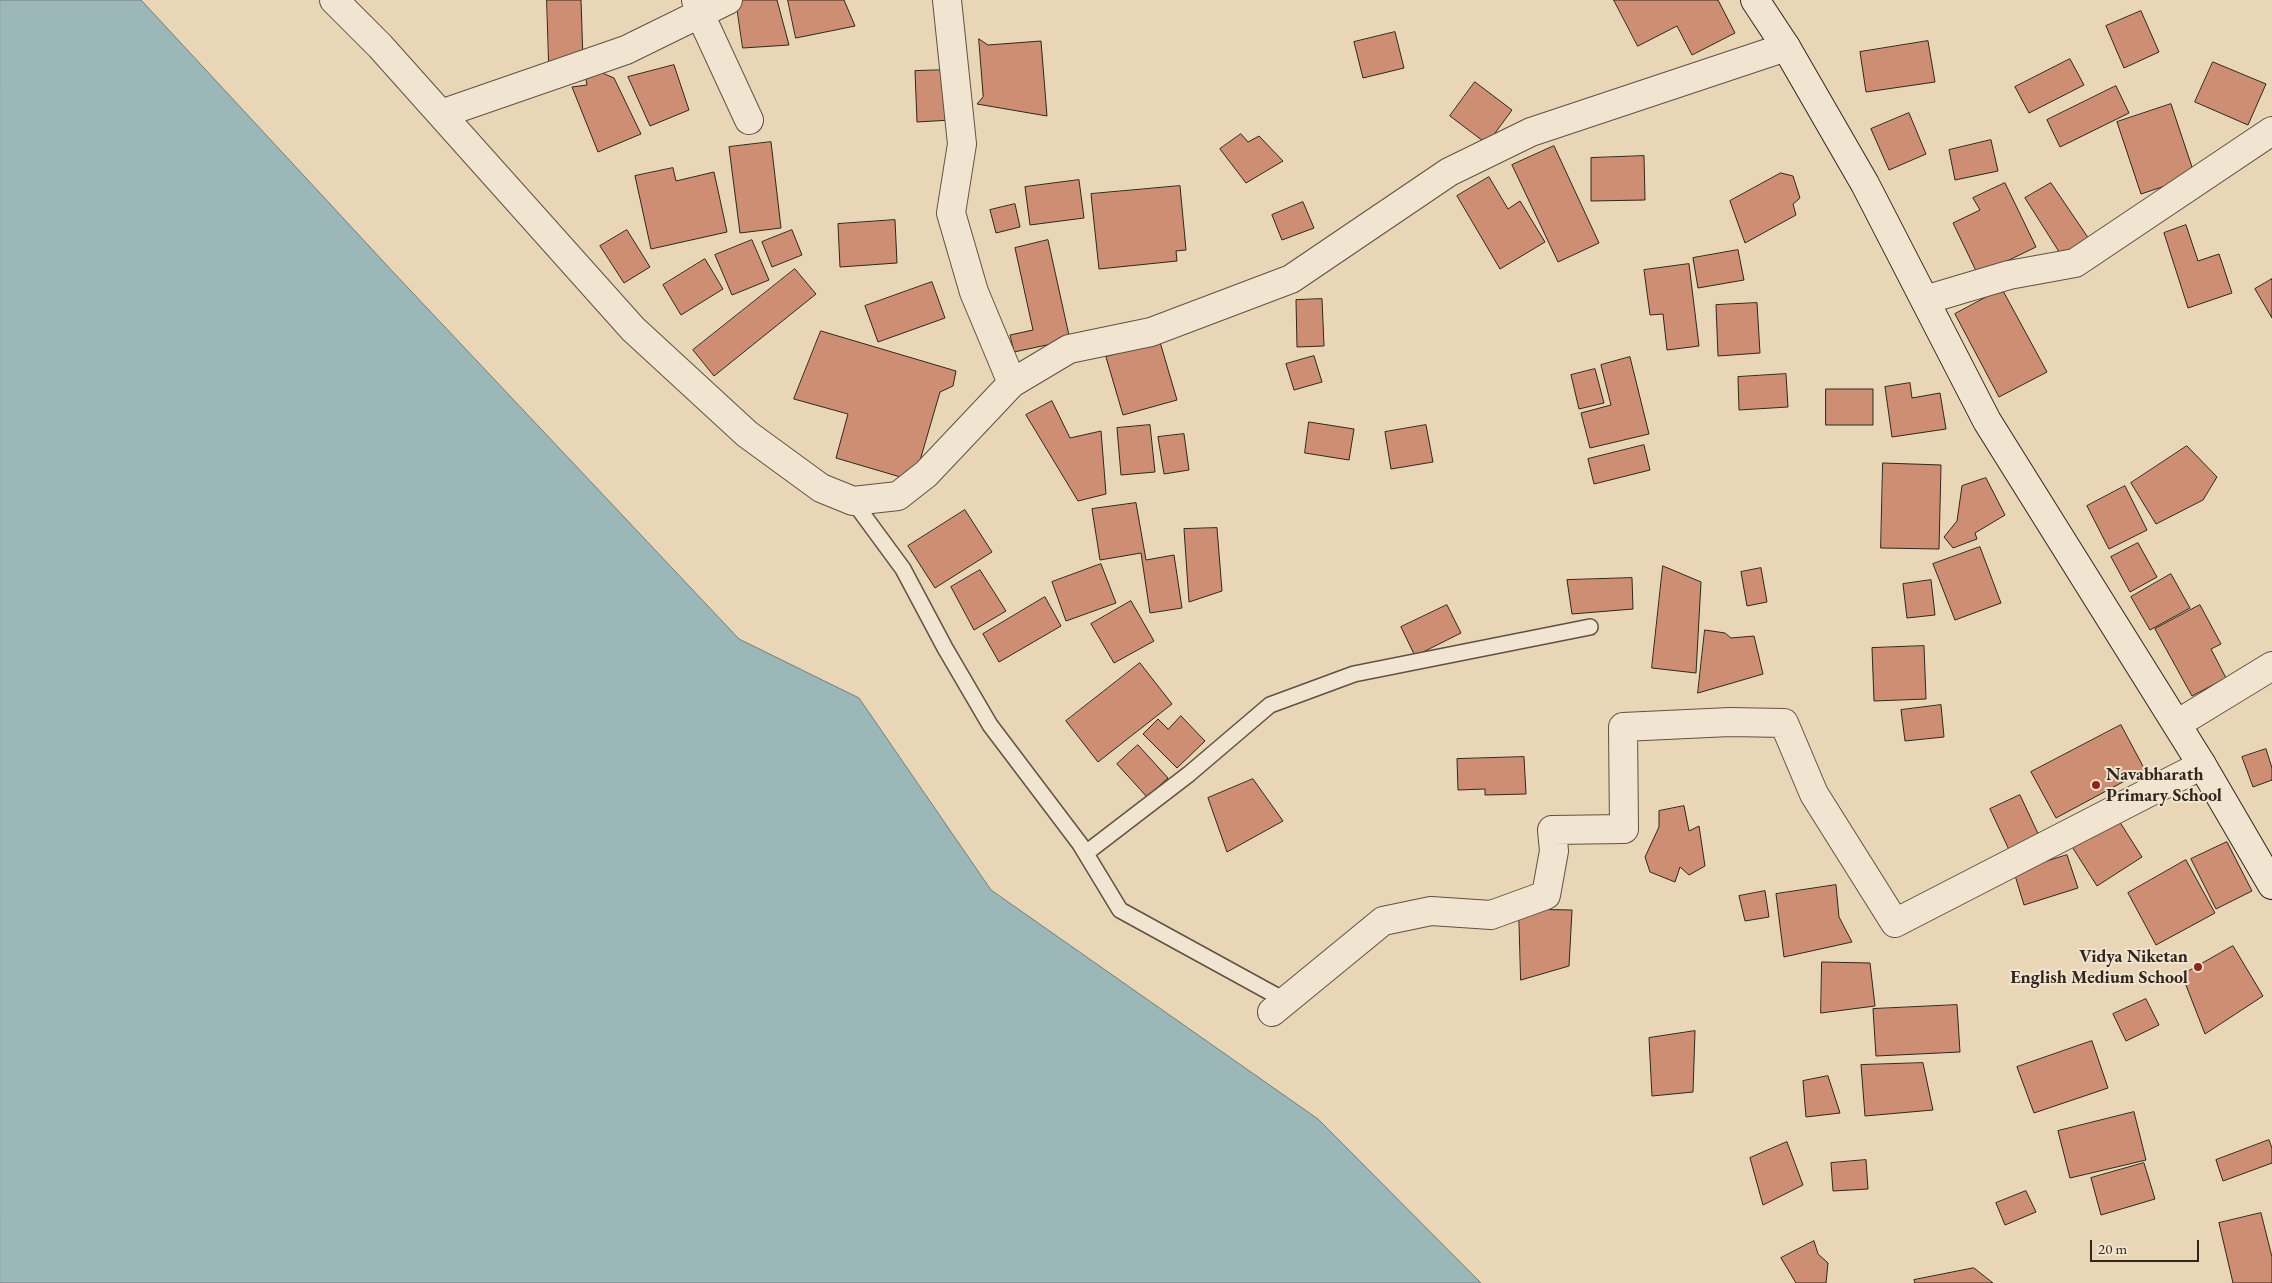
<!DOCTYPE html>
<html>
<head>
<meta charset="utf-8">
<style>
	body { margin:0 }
	#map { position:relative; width:2272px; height:1283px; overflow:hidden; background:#e9d6b7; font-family:"EB Garamond",serif }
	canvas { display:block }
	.scale { position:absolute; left:2090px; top:1240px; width:109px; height:22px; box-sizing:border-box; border:2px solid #31261c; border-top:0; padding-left:6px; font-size:15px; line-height:18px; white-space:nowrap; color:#31261c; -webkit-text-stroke:4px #f1e4d0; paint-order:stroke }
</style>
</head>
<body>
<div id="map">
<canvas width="2272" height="1283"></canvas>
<div class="scale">20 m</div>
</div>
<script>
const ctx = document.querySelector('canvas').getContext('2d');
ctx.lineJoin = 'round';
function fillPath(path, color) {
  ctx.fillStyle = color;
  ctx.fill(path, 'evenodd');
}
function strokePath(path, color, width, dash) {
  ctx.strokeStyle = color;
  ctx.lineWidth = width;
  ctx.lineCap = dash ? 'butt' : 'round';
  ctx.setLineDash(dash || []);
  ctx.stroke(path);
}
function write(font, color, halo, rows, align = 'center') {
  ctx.font = font + ' "EB Garamond",serif';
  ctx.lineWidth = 4;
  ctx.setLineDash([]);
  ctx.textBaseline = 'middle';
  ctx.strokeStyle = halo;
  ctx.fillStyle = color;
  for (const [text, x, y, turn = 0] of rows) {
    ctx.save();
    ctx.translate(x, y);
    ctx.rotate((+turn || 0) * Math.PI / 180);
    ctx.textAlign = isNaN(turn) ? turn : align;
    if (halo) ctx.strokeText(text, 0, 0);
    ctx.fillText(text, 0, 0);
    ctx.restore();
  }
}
const water = new Path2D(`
	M0 0H141L394 273 739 639 859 698 991 890 1318 1119 1481 1283H0Z`);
const building = new Path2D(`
	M547 0H581L583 61 549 63Z
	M736 0H777L789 45 743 48Z
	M788 0H844L855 26 796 38Z
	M1614 0H1718L1735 33 1692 55 1677 26 1638 46Z
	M2141 11 2159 52 2124 68 2106 26Z
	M1395 32 1404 68 1363 78 1354 42Z
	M979 39 988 45 1041 41 1047 116 977 104 983 97Z
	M1928 41 1935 82 1866 92 1860 52Z
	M2070 59 2084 85 2029 113 2015 87Z
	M2213 62 2266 84 2248 125 2195 102Z
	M674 65 689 110 650 126 628 77Z
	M949 70 951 120 917 122 915 71Z
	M600 72 614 78 641 134 598 152 572 87 587 85 585 75Z
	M1475 82 1512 110 1487 144 1450 116Z
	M2116 86 2129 113 2060 147 2047 120Z
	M2171 104 2195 176 2141 194 2117 122Z
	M1909 113 1926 154 1889 170 1871 129Z
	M1241 134 1248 142 1259 136 1283 161 1246 183 1220 149Z
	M1991 140 1998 171 1955 180 1949 150Z
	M771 142 781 228 740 233 729 147Z
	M1554 146 1599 243 1558 262 1512 165Z
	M1644 156 1645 200 1591 201V158Z
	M673 168 676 181 714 172 727 232 651 249 635 176Z
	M1781 173 1793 176 1800 198 1793 204 1796 215 1745 243 1730 201Z
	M1489 177 1508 209 1520 201 1545 242 1500 269 1457 196Z
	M1079 180 1084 218 1030 225 1025 187Z
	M2005 183 2036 247 1978 275 1953 223 1980 210 1973 198Z
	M2051 183 2091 242 2063 258 2025 198Z
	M1180 186 1186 250 1176 251 1177 261 1099 269 1091 194Z
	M1303 202 1314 228 1282 240 1272 215Z
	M1015 204 1020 227 996 233 990 210Z
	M895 220 897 263 840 267 838 224Z
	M2186 225 2198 261 2219 254 2232 293 2188 308 2164 233Z
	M627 230 650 267 624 283 600 246Z
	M792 230 802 255 772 267 762 242Z
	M752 240 769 280 732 295 715 255Z
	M1048 240 1070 340 1014 352 1010 335 1033 330 1015 248Z
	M1738 250 1744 280 1698 288 1693 258Z
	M705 259 723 289 681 315 663 285Z
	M1689 264 1699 346 1667 350 1663 314 1650 315 1644 270Z
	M795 269 816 294 714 376 693 350Z
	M2272 279V318L2255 289Z
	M932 282 945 318 878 342 865 306Z
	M2002 289 2047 372 1999 397 1955 314Z
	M1322 299 1324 346 1297 347 1296 300Z
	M1757 303 1760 353 1718 356 1716 305Z
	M821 331 956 371 953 386 940 392 914 481 836 458 848 414 794 399Z
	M1160 342 1177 400 1123 415 1106 357Z
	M1314 356 1322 382 1294 390 1286 364Z
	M1630 357 1649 434 1590 448 1581 413 1611 405 1601 365Z
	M1595 369 1604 403 1579 409 1571 375Z
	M1786 374 1788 407 1739 410 1738 377Z
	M1910 383 1912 398 1940 393 1946 429 1892 437 1885 387Z
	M1826 389H1873V425H1826Z
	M1052 401 1070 438 1101 431 1106 494 1078 501 1026 415Z
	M1309 422 1354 429 1349 460 1305 453Z
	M1150 425 1155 472 1121 475 1117 428Z
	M1426 425 1433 462 1391 469 1385 432Z
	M1184 434 1189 470 1164 474 1158 437Z
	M1644 445 1650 470 1594 484 1588 459Z
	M2187 446 2217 477 2203 500 2156 524 2131 483Z
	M1883 463 1941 465 1939 549 1881 548Z
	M1986 478 2005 515 1975 533 1977 539 1953 548 1944 537 1957 521 1962 486Z
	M2125 486 2147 530 2109 549 2087 506Z
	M1136 503 1146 560 1174 555 1182 608 1150 613 1141 553 1100 560 1092 509Z
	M965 510 992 552 935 588 908 546Z
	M1217 528 1222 591 1189 602 1184 529Z
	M2138 543 2157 577 2130 592 2111 557Z
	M1980 547 2001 603 1955 620 1933 564Z
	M1101 564 1116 603 1066 621 1052 582Z
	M1663 566 1701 582 1696 673 1652 668Z
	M1761 568 1767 602 1747 606 1741 572Z
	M980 570 1006 611 974 630 951 587Z
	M2171 574 2190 608 2150 630 2131 597Z
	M1632 578 1633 609 1572 614 1567 580Z
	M1931 580 1935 615 1907 618 1903 584Z
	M1045 597 1061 626 999 662 983 634Z
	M1131 601 1154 641 1114 663 1091 624Z
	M1447 605 1461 633 1415 656 1401 627Z
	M2200 605 2221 644 2211 649 2226 678 2192 696 2155 629Z
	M1705 630 1725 633 1731 638 1754 636 1763 674 1698 693Z
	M1924 646 1926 699 1874 701 1872 648Z
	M1140 663 1172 704 1098 762 1066 721Z
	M1941 705 1944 737 1905 741 1901 710Z
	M1181 716 1205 741 1177 768 1143 734 1158 719 1168 729Z
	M2121 725 2145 770 2056 818 2031 772Z
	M1138 745 1168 778 1147 797 1117 764Z
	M2266 749 2272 768V780L2253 787 2242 757Z
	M1524 757 1526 794 1485 795V789L1458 790 1457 759Z
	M1253 779 1283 821 1227 852 1208 798Z
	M2020 795 2041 840 2011 854 1990 809Z
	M1684 806 1689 831 1699 826 1705 866 1689 875 1680 867 1675 882 1650 872 1645 857 1659 827V811Z
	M2114 813 2142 857 2097 886 2069 842Z
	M2227 842 2252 891 2216 909 2191 859Z
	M2067 855 2078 888 2024 905 2014 872Z
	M2186 860 2215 913 2156 945 2128 893Z
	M1836 885 1839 917 1852 942 1784 957 1776 894Z
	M1765 891 1769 917 1745 921 1739 896Z
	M1519 909 1572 910 1569 966 1521 980Z
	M2233 946 2263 996 2205 1034 2182 975Z
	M1822 962 1870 963 1875 1006 1821 1013Z
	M2146 999 2159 1025 2126 1041 2113 1014Z
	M1957 1005 1960 1052 1876 1056 1873 1009Z
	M1695 1031 1693 1092 1652 1096 1649 1038Z
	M2092 1041 2108 1088 2034 1113 2017 1067Z
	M1923 1063 1933 1110 1865 1116 1861 1065Z
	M1828 1076 1840 1113 1806 1117 1803 1081Z
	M2134 1112 2146 1160 2070 1178 2058 1131Z
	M2269 1140 2272 1148V1163L2223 1181 2216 1160Z
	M1787 1142 1803 1185 1763 1205 1750 1158Z
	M1866 1160 1868 1189 1833 1191 1831 1163Z
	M2144 1163 2155 1199 2101 1215 2091 1178Z
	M2026 1191 2036 1212 2005 1225 1996 1203Z
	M2261 1213 2272 1257V1283H2233L2219 1223Z
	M1814 1241 1818 1254 1828 1263 1826 1283H1796L1781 1258Z
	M1974 1268 1993 1283H1915L1914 1280Z`);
const service = new Path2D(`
	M853 501 903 569 945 648 990 725 1080 844 1120 910 1286 1001
	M1086 853 1189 774 1270 705 1354 674 1590 627`);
const minor = new Path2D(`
	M334 0 380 46 633 329 747 434 821 488 853 501 898 496 926 474 1012 383 1069 349 1151 332 1291 279 1449 172 1531 132 1786 47
	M696 0 700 14 749 120
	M947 0 962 144 951 213 974 292 1012 383
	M441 114 626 50 728 0
	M1925 300 2009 275 2075 263 2272 131
	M2177 724 2272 666
	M1272 1012 1383 921 1431 911 1491 915 1546 895 1554 851 1552 830 1624 829 1623 727 1730 722 1784 723 1814 794 1895 923 2202 765`);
const secondary = new Path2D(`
	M1755 0 1786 47 1865 184 1987 421 2202 765 2272 885`);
const markers = [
	[2096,785,5,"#8f2418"],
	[2198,967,5,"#8f2418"]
];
const poiNames = [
	["Navabharath",2106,775],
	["Primary School",2106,796],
	["Vidya Niketan",2188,957,"right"],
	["English Medium School",2188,978,"right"]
];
fillPath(water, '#9bb7b8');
strokePath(water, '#717d7a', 1);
fillPath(building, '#cd8e74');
strokePath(building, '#31261c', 1);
strokePath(service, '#5f5243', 18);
strokePath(minor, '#5f5243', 30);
strokePath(secondary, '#31261c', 30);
strokePath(service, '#f1e4d0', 15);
strokePath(minor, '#f1e4d0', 28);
strokePath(secondary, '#f1e4d0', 28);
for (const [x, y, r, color] of markers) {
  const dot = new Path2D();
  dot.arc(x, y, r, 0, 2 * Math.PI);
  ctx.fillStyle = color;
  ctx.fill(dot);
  strokePath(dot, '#f1e4d0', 2);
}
write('bold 18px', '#31261c', '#f1e4d0', poiNames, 'left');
</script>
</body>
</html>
